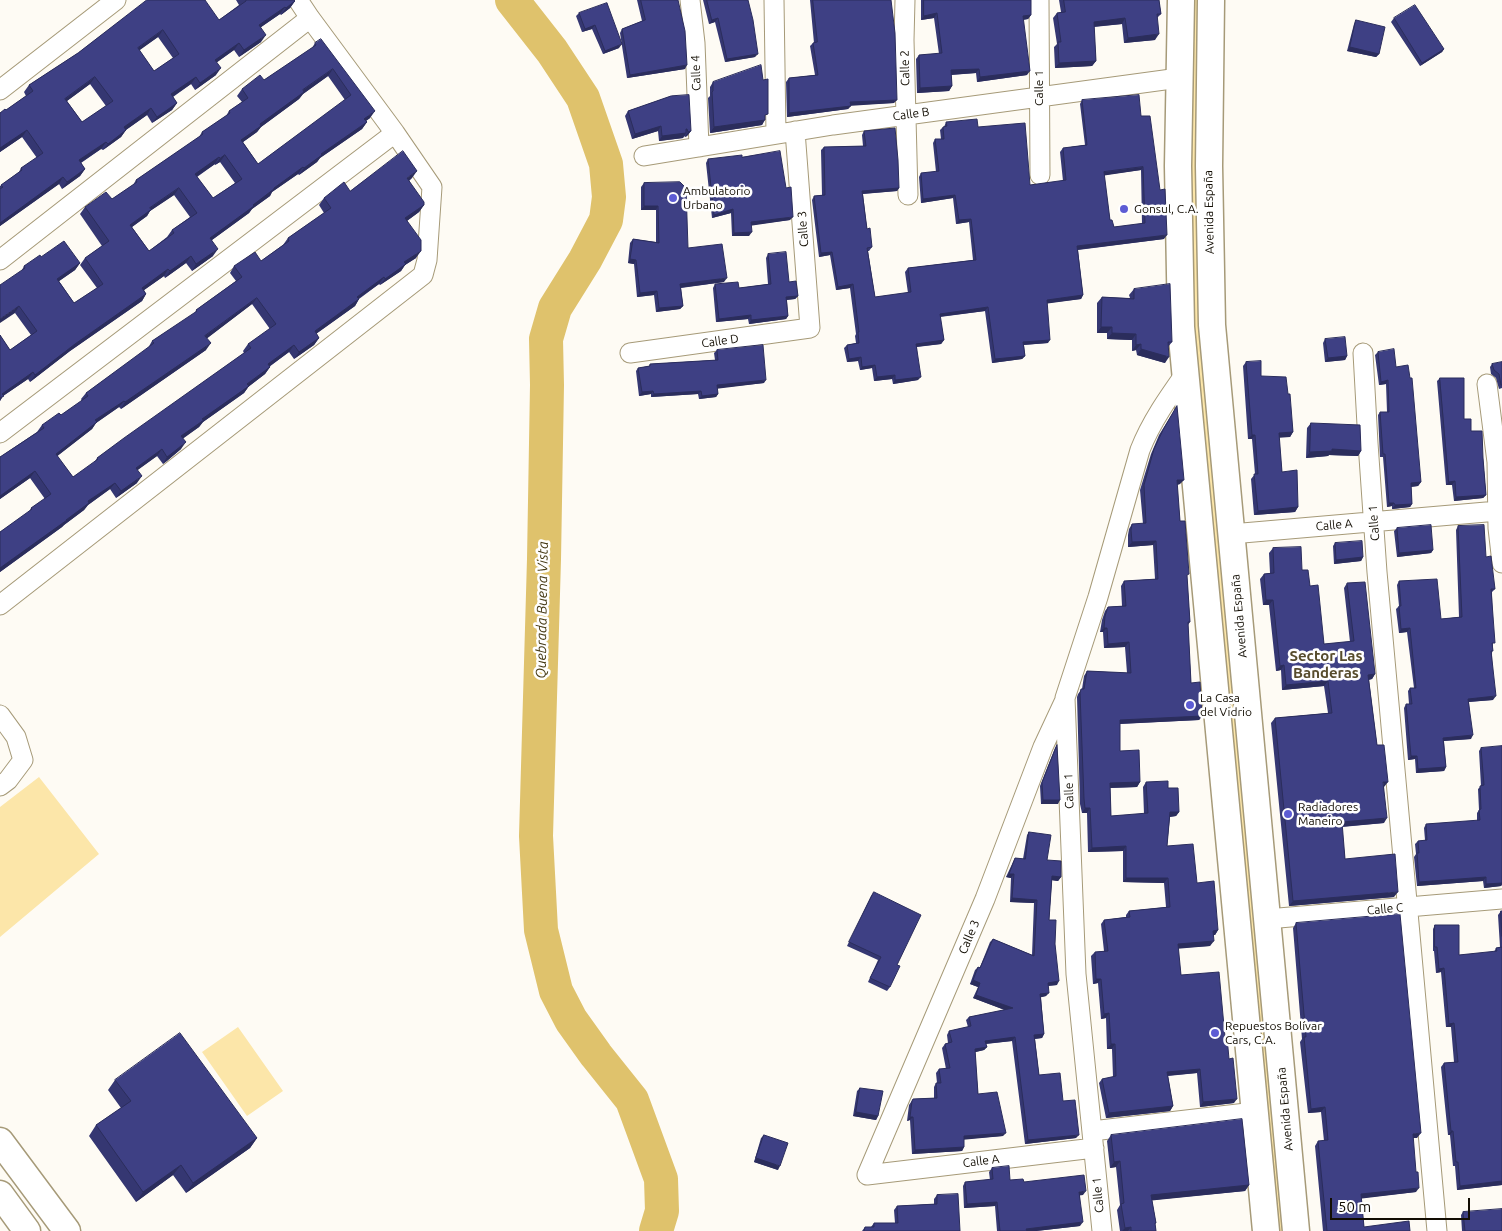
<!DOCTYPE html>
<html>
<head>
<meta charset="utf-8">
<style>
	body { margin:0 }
	#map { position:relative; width:1502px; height:1231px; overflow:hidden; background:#fefbf4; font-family:Ubuntu,sans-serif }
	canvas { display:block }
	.scale { position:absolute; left:1330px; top:1198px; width:140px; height:22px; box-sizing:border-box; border:2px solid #120d03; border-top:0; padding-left:6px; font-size:15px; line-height:18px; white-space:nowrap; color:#120d03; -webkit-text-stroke:4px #fff; paint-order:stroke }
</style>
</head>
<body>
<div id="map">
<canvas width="1502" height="1231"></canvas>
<div class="scale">50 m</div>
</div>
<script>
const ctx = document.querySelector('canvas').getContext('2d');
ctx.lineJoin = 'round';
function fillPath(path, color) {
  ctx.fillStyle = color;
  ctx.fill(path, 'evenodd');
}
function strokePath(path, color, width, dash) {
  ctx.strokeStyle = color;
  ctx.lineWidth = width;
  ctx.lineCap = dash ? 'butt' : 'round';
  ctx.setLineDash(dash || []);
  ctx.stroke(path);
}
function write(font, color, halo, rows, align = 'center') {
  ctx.font = font + ' Ubuntu,sans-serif';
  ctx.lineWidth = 5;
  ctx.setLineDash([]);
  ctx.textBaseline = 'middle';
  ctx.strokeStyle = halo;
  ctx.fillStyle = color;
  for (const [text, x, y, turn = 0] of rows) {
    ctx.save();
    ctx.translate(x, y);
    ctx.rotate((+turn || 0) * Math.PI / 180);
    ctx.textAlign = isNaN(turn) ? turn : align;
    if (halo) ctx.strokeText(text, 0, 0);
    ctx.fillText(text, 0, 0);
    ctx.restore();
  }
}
const green = new Path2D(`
	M1190 0H1202L1287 1231H1275L1191 326Z
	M39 777 99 854 0 937V807Z
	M238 1027 283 1091 247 1116 202 1052Z`);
const river = new Path2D(`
	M512 0 552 51 583 98 606 164 609 197 606 220 585 260 555 308 546 339 547 385 544 559 536 836 541 930 556 991 571 1020 596 1055 632 1100 661 1179 662 1211 656 1231`);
const street = new Path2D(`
	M690 0 695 43 699 147
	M774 0 776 134
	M905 0 904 40 908 195
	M1039 0 1040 175
	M0 90 116 0
	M644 156 833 125 1179 78
	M0 260 310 18
	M630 353 810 328 795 131
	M1363 353 1368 443 1377 572 1437 1231
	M1487 384 1497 462 1498 528 1502 563
	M0 433 395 133
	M1231 534 1498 511
	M0 605 423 275 427 260 432 187 395 133 310 18 298 0
	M1064 702 1043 747 985 899 867 1175 1094 1148
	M0 715 16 737 23 760 8 780 0 786
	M1267 919 1502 899
	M1092 1131 1255 1112
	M1102 1231 1076 974 1065 698 1098 597 1140 450C1151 422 1168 398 1185 374`);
const secondary = new Path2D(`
	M1181 0 1178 166 1181 327 1266 1231
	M1211 0 1209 166 1212 325 1296 1231
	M0 1141 67 1231
	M0 1194 27 1231`);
const wall = new Path2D(`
	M147 0 219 20 239 5 236 0H294L295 1 290 8 281 15 280 14 261 27V42L239 57 234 50 216 63V75L195 90 191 84 173 97 177 103 172 110 152 123 147 115 126 130 121 137 103 150 101 149 81 163 85 169 80 176 62 189 59 184 0 226V186L19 172 21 168 37 158 22 137 0 152V113L6 110 26 96 24 92 29 85 78 53ZM158 37 173 58 154 71 139 50ZM90 84 106 106 82 122 67 101Z
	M637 0H678L685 69 627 78 620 33 622 29 642 21Z
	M703 0H748L755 57 725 62 715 22 709 24Z
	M810 0H891L894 103 851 105 848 109 787 117 786 82 789 78 815 75 810 46 813 43H814Z
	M921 0H1031V15L1028 19 1023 20 1027 75 977 82 976 73 951 75 952 86 949 91 917 93 916 59 919 55 939 54 934 18 921 20Z
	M1059 0H1159L1161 14 1157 18 1155 40 1124 43 1122 24 1094 27 1096 61 1092 66 1055 68 1054 47 1057 44 1053 18 1057 13 1061 12Z
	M607 3 619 48 603 54 592 29 582 32 576 16 579 13Z
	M1394 18 1444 49 1442 52 1420 66 1391 22Z
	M1356 20 1379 54 1376 57 1347 51 1354 24Z
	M315 43 370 118 366 121 367 122 362 129 320 158 317 162 299 175 298 174 272 192 270 196 252 209 249 213 212 240 213 256 192 271 186 263 165 278 164 276 144 290 146 294 142 301 70 351 30 382 28 379 3 396 0 401V335L10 350 31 335 15 313 22 270 24 266 41 257 80 263 75 270 59 281 74 303 97 288 80 265 85 258 102 246 80 214 85 207 112 199 133 185 136 180 199 137 202 132 226 116 229 111 242 102 237 96 242 89 264 80 312 48ZM328 76 345 100 258 164 243 142 257 132 261 127 299 99 303 94ZM220 162 235 183 213 198 197 177 215 164V165ZM174 195 190 217 172 230 167 237 149 251 132 227 147 216 150 211Z
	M763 80 765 118 762 125 710 133 708 98 710 96V87L713 82Z
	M671 96 691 131 687 136 685 137 684 136 683 138 659 141 658 131 632 139 625 116 628 111Z
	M1082 100 1141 116 1164 239 1078 250 1083 295 1081 299 1047 303 1048 343 1024 345 1025 356 1022 359 992 363 985 311 940 317 944 340 941 344 917 347 918 380 893 384 892 379 874 381 872 368 860 370 858 361 847 362 844 348 847 345 856 343 855 336 856 334 850 288 836 290 830 255 819 257 812 200 814 196 822 195 821 150 824 147 863 146 862 135 864 131 899 188 897 191 863 194 867 229 872 247 869 251H868L875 297 908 293 905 272 908 268 973 260 969 222 956 224 953 198 921 203 919 177 921 173 936 172 933 143 935 139H941L940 130 943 127H944L946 122 978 127 1030 185 1063 181 1060 152 1063 148 1085 145 1080 104ZM1141 170 1142 224 1114 227 1110 220 1104 175Z
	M742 157 790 220 751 225 749 236H732L731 213 712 218 706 163 708 159Z
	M412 178 409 181 424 205 419 212 407 221 416 258 405 265 401 271 380 285 379 284 359 299 355 306 316 334 319 338 314 345 294 359 289 352 269 367H270L265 374 249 386 244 393 203 422 199 427 183 438 181 449 167 461 163 464 157 456 137 470V483L116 498 110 489 88 505 84 510 64 525 62 527 0 572V532L29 512 31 508 45 499 30 478 0 499V457L37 432 42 425 61 415 82 401 81 399 86 393 148 348 152 341 195 313 196 310 236 281 230 273 234 266 261 261 283 245 288 238 324 213 319 205 324 198 350 191ZM252 304 270 329 248 344 243 351 244 353 97 458 94 463 73 477 57 456 92 429 96 423 119 407 121 409 206 350 207 338Z
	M644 183 688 248 724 282 681 288 683 306 680 309 656 312 654 295 637 297 634 264 628 263 630 243 633 239 656 242V210H641V187Z
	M768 254 789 282 798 296 795 299 787 300 788 316 786 319 749 324 748 319 716 322 713 288 715 284 739 288 768 284 766 258Z
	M1134 289 1172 342 1168 347 1165 363 1137 355 1136 350 1132 351V340L1107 339V333H1097V303L1102 297 1130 298 1129 295Z
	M1325 339 1347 356 1345 360 1325 362 1323 343Z
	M717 350 764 383 717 388 718 394 716 397 699 399 698 394 651 397V394L639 396 636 371 638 368 649 366 650 364 715 360 714 353Z
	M1378 352 1396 367 1421 482 1418 486 1411 487 1412 504 1410 507 1392 509V506L1387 507 1383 457H1380L1378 415 1380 412H1387L1386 384 1379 385 1375 355Z
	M1246 362 1261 376 1288 394 1293 432 1290 437H1279L1282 472 1298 507 1295 512 1254 515 1251 479 1255 474 1252 439H1248L1243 366Z
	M1502 362V388L1499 389 1496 378 1491 374 1490 367 1492 364Z
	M1440 378 1471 431 1483 458 1486 495 1483 498 1454 501 1452 485H1446L1437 381Z
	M1177 406 1180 484 1177 485 1180 521 1187 578 1190 622 1188 625 1191 683 1202 716 1199 720 1120 724V751L1140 782 1137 787 1110 788 1111 816 1144 814 1143 787 1146 782 1168 788 1179 812 1176 816 1170 817 1167 846 1197 883 1218 930 1215 935H1213L1210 946 1178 948 1181 975 1225 1037 1234 1103 1200 1107 1197 1073 1168 1076 1173 1106 1170 1111 1106 1118 1099 1083 1102 1079 1113 1077 1112 1049H1107L1106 1018 1101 1019 1098 983 1093 984 1091 956 1095 952 1104 951 1101 924 1104 920 1126 917V915L1129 911 1166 907 1164 883 1123 882V851L1088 852 1087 813H1082L1080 804 1077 697 1078 694 1082 689 1084 676 1087 671 1127 673 1125 647 1104 648 1103 632H1100L1102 620 1105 611 1108 607 1122 606 1121 586 1124 581 1155 579 1153 545 1128 547V535L1129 529 1132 524H1143L1140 490 1151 454 1159 435Z
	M1311 423 1361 451 1358 456 1329 455 1328 456 1306 458 1307 428Z
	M1458 526 1486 557 1495 589 1492 592 1493 646 1492 653 1493 700 1469 702 1471 739 1444 741 1446 767 1444 771 1416 773 1415 759 1408 760 1404 708 1406 704H1409L1408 691 1410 688H1414L1407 632 1399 633 1396 609 1399 606 1397 585 1399 581 1441 619 1459 617 1456 530Z
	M1397 528 1433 550 1431 553 1397 557 1394 531Z
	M1335 543 1363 557 1361 561 1334 564 1333 546Z
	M1273 548 1302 570 1310 586 1324 644 1350 642 1344 588 1347 583 1375 674 1372 679 1369 680 1377 745 1384 787V823L1342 827 1345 859 1394 897 1289 906 1271 723 1275 718 1328 713 1324 686 1282 690 1281 670 1276 671 1269 605H1263L1260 579 1264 574 1270 573 1269 553Z
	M1057 745 1058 804H1041L1040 786 1055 748Z
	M1502 746V885L1501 886 1484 888 1483 881 1417 886 1414 857 1416 854 1415 844 1418 841 1425 840 1424 828 1426 824 1477 821V813L1479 810 1478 789 1481 786 1479 751 1481 748Z
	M1029 832 1047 860 1061 877 1058 881 1052 880 1049 920 1055 944 1057 985 1048 986 1046 996 1041 997 1044 1034 1042 1038 1035 1039 1039 1075 1063 1101 1076 1138 1025 1144 1012 1041 986 1044 987 1047 984 1050 975 1052 978 1094 1003 1136 964 1139V1147L962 1151 912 1154 910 1120 907 1121 909 1105 913 1099 934 1098V1087L936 1083H937L936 1073 939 1069H946L942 1048 945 1044 948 1043 947 1035 949 1031 968 1027 966 1020 969 1017 1005 1010 973 998 978 987 970 984 975 970 978 967H980L990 942 993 939 1032 955 1034 903 1010 902 1011 878 1006 877 1013 862 1015 858 1023 859 1027 835Z
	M874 892 890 987 887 991 868 982 878 960 847 946 871 896Z
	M1501 911H1502V1185L1457 1190 1455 1166H1453L1450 1135H1448L1441 1067 1444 1063 1454 1062 1451 1027H1446L1441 972 1436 973 1434 951H1433V929L1435 925 1459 955 1494 952 1496 948 1500 947 1498 915Z
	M1296 923 1417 1138H1413L1416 1192 1361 1198 1364 1227 1410 1231H1323L1315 1146 1318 1141H1324L1321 1112 1308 1113 1300 1042 1302 1039 1293 928Z
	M115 1080 257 1138 250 1148 186 1193 173 1175 136 1202 89 1136 96 1125 121 1108 108 1090Z
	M860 1088 878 1116 876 1120 853 1116 857 1091Z
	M764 1135 778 1170 754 1162 761 1138Z
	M1111 1135 1249 1185 1245 1191 1152 1200 1156 1223 1155 1224 1156 1231H1120L1117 1210 1120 1205 1116 1167 1110 1168 1107 1141Z
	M992 1168 1010 1180 1024 1182 1083 1195H1080V1226L1036 1231H997L995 1206 964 1208 963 1186 965 1182 990 1180 989 1172Z
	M937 1195 960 1231H862L865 1227H871L874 1223H895L894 1210 897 1206 934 1204V1199Z
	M1463 1212 1502 1231H1462L1461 1215Z`);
const shadedWall = new Path2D(`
	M295 1 290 8 281 15 286 8Z
	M285 7 280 14 254 32 259 25Z
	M937 13 934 18 921 20 924 16Z
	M1031 15 1028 19 1020 20 1023 16Z
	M718 18 715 22 709 24 712 20Z
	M1125 18 1122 24 1090 27 1094 22Z
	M595 25 592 29 582 32 585 29Z
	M163 30 158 37 133 55 138 48Z
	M1159 34 1155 40 1124 43 1128 38Z
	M266 35 261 42 239 57 244 50Z
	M239 43 234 50 210 67 215 60Z
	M622 44 619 48 603 54 605 51Z
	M1350 47 1379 54 1376 57 1347 51Z
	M1444 49 1442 52 1420 66 1422 63Z
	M758 54 755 57 725 62 727 59Z
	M1096 61 1092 66 1055 68 1059 63Z
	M687 65 685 69 627 78 630 75Z
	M221 68 216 75 195 90 200 83Z
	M333 69 328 76 303 94 299 99 261 127 257 132 236 147 241 140 260 124 303 90Z
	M979 69 976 73 948 75 951 70Z
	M1030 71 1027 75 977 82 980 77Z
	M95 77 90 84 60 106 65 99Z
	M196 77 191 84 166 101 171 94Z
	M952 86 949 91 917 93 920 88Z
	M897 100 894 103 848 106 850 102Z
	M177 103 172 110 152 123 157 117Z
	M851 106 848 109 787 117 789 113Z
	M151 108 147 115 120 134 124 127Z
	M375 111 370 118 360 125 364 119Z
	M765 120 762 125 710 133 714 127Z
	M367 122 362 129 320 158 317 162 299 175 304 168 321 154Z
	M661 126 658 131 632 139 635 134Z
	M686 129H687L684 134 686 133 683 138 659 141 662 136Z
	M27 130 22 137 0 152V148Z
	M126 130 121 137 103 150 108 144Z
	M691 131 687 136 685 137 688 132Z
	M106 142 101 149 74 167 79 160Z
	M225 155 220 162 215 165 220 158Z
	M219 157 215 164 190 181 195 174Z
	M303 167 298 174 272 192 270 196 252 209 249 213 205 245 210 238 274 188Z
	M1143 167 1141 170 1101 176 1104 172Z
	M85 169 80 176 62 189 67 182Z
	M417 171 412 178 402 185 407 178Z
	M63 177 59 184 0 226V223Z
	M179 188 174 195 150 211 147 216 125 232 130 225 150 208Z
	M899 188 897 191 860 194 862 191Z
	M955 195 953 198 921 203 923 199Z
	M424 205 419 212 401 225 405 218Z
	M644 206H658L656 210H641Z
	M733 209 731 213 712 218 714 215Z
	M793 217 790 220 749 226 751 222Z
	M971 219 969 222 956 224 959 220Z
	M752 232 749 236H732L734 233Z
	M1167 235 1164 239 1075 250 1077 246Z
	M218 249 213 256 192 271 196 264Z
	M421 251 416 258 405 265 401 271 380 285 385 279 404 262Z
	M832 252 830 255 819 257 821 253Z
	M191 256 186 263 165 278 170 271Z
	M630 259 636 260 634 264 628 263Z
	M80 263 75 270 52 286 57 279Z
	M168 269 164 276 137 295 142 288Z
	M384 277 379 284 352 303 357 297Z
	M727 278 724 282 678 288 680 284Z
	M853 284 850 288 836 290 838 287Z
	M657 291 654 295 637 297 640 293Z
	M146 294 142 301 70 351 30 382 35 375 75 344Z
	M1083 295 1081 299 1044 304 1047 300Z
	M798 296 795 299 784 300 786 297Z
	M257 298 252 304 201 343 205 336Z
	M359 299 355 306 310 338 315 331Z
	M19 306 15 313 0 323V319Z
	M683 306 680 309 656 312 659 308Z
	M988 307 985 311 937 317 940 314Z
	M751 315 748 319 716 322 719 319Z
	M788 316 786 319 749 324 751 320Z
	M1101 327H1112L1107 333H1097Z
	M1112 333 1136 334 1132 340 1107 339Z
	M319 338 314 345 294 359 299 352Z
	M944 340 941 344 914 347 916 344Z
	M1050 340 1048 343 1021 345 1023 342Z
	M211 343 206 350 121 409 125 402Z
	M1141 344 1136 350 1132 351 1136 345Z
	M294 345 289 352 263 371 268 364Z
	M1141 349 1169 357 1165 363 1137 355Z
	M1025 356 1022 359 992 363 995 359Z
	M1347 356 1345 360 1325 362 1328 358Z
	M861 357 858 361 847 362 849 359Z
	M875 365 872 368 860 370 862 367Z
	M270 367 265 374 247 388 249 386 244 393 203 422 199 427 177 443 181 436 202 419Z
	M33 372 28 379 3 396 0 401V397L2 394Z
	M895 375 892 379 874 381 877 377Z
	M921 377 918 380 893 384 895 380Z
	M766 380 764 383 715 389 717 385Z
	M1388 380 1386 384 1379 385 1381 382Z
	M653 391 651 394 639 396 642 392Z
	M701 391 698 394 651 397 654 394Z
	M718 394 716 397 699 399 702 396Z
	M124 401 119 407 96 423 92 429 51 461 56 454 95 420Z
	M1293 432 1290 437 1276 438 1279 433Z
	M1252 435H1255L1252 439H1248Z
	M186 442 181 449 163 464 167 457Z
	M162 449 157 456 131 475 136 468Z
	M1332 449 1361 451 1358 456 1329 455 1328 456 1306 458 1310 452Z
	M35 471 30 478 0 499V496Z
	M142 476 137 483 116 498 121 491Z
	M1177 480H1184L1180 484 1174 485Z
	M1455 481 1452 485H1446L1449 482Z
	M1421 482 1418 486 1408 487 1411 483Z
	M115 483 110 489 88 505 84 510 64 525 62 527 0 572V568L66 520 88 501Z
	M1486 495 1483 498 1454 501 1456 497Z
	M1389 503H1394L1392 506 1387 507Z
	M1412 504 1410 507 1392 509 1395 505Z
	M1298 507 1295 512 1254 515 1258 511Z
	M1156 541 1153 545 1128 547 1132 542Z
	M1433 550 1431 553 1397 557 1399 553Z
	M1363 557 1361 561 1334 564 1336 560Z
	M1266 600H1273L1269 605H1263Z
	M1104 628H1107L1103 632H1100Z
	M1410 628 1407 632 1399 633 1401 629Z
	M1129 642 1125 647 1104 648 1108 644Z
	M1284 665 1281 670 1276 671 1280 666Z
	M1375 674 1372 679 1365 680 1368 675Z
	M1328 681 1324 686 1282 690 1286 685Z
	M1496 696 1493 700 1466 702 1468 699Z
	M1202 716 1199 720 1116 724 1120 720Z
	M1473 735 1471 739 1441 741 1443 738Z
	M1411 756H1417L1415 759 1408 760Z
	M1446 767 1444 771 1416 773 1418 769Z
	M1140 782 1137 787 1106 788 1110 783Z
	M1383 782H1388L1384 787Z
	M1043 800H1060L1058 804H1041Z
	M1085 808H1090L1087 813H1082Z
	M1170 812H1179L1176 816 1167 817Z
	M1387 818 1384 823 1338 827 1342 822Z
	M1126 846 1123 851 1088 852 1092 848Z
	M1009 874H1014L1011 878 1006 877Z
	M1052 876 1061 877 1058 881 1050 880Z
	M1486 877 1483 881 1417 886 1419 882Z
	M1126 878H1168L1164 883 1123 882Z
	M1502 883 1501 886 1484 888 1486 884Z
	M1398 892 1394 897 1289 906 1293 901Z
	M1012 898 1037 900 1034 903 1010 902Z
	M1218 930 1215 935H1209L1213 931Z
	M1214 941 1210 946 1175 949 1178 944Z
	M1444 968 1441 972 1436 973 1439 969Z
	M1096 979H1101L1098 983 1093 984Z
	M973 980 980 983 978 987 970 984Z
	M1059 981 1057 985 1045 986 1048 983Z
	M1049 993 1046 996 1038 998 1040 994Z
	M976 995 1013 1008 1010 1012 973 998Z
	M1109 1013 1106 1018 1101 1019 1104 1014Z
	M1454 1023 1451 1027H1446L1449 1024Z
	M1044 1034 1042 1038 1032 1039 1034 1035Z
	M1015 1037 1012 1041 983 1044 985 1041Z
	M1111 1044H1115L1112 1049H1107Z
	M987 1047 984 1050 972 1053 975 1049Z
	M1200 1069 1197 1073 1163 1076 1167 1072Z
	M1237 1099 1234 1103 1200 1107 1203 1102Z
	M1173 1106 1170 1111 1106 1118 1109 1113Z
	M1325 1107 1321 1112 1308 1113 1311 1109Z
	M856 1112 878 1116 876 1120 853 1116Z
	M910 1117H913L910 1120 907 1121Z
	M1451 1131H1453L1450 1135H1448Z
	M1006 1133 1003 1136 961 1140 964 1136Z
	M1421 1133 1417 1138H1409L1413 1134Z
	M1079 1135 1076 1138 1025 1144 1028 1140Z
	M257 1138 250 1148 186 1193 193 1183Z
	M964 1147 962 1151 912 1154 915 1150Z
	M756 1158 780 1166 778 1170 754 1162Z
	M1120 1161 1116 1167 1110 1168 1114 1162Z
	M181 1165 173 1175 136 1202 143 1192Z
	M1502 1181V1185L1457 1190 1460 1186Z
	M1249 1185 1245 1191 1147 1201 1151 1195Z
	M1419 1188 1416 1192 1358 1199 1361 1194Z
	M1086 1191 1083 1195 1076 1196 1079 1192Z
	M997 1202 995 1206 964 1208 967 1204Z
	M1083 1222 1080 1226 1036 1231H1025L1026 1229Z
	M1131 1227 1128 1231H1122L1125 1228Z`);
const building = new Path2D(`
	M147 0H205L219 20 246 1V0H294L295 1 286 8 285 7 259 25 266 35 244 50 239 43 215 60 221 68 200 83 196 77 171 94 177 103 157 117 151 108 124 127 126 130 108 144 106 142 79 160 85 169 67 182 63 177 0 223V189L3 187 1 185 22 170 21 168 43 153 27 130 0 148V113L5 109 6 110 33 91 29 85 78 53ZM163 30 179 54 154 71 138 48ZM95 77 113 101 82 122 65 99Z
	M641 0H678L685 31 687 65 630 75 622 29 645 20Z
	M707 0H748L753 20 758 54 727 59 718 18 712 20Z
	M813 0H891L895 33 897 100 850 102 851 106 789 113V78L818 75 813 43 817 42Z
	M924 0H1031V15L1023 16 1030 71 980 77 979 69 951 70 952 86 920 88 919 55 942 53 937 13 924 16Z
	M1064 0H1159L1161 14H1157L1159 34 1128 38 1125 18 1094 22 1096 61 1059 63 1058 42H1061L1057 13 1065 12Z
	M607 3 622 44 605 51 595 25 585 29 579 13Z
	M1415 5 1444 49 1422 63 1394 18Z
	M1356 20 1385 27 1379 54 1350 47Z
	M321 39 375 111 364 119 367 122 321 154 322 155 304 168 303 167 274 188V189L253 205 254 206 210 238 218 249 196 264 191 256 170 271 168 269 142 288 146 294 75 344 35 375 33 372 2 394 4 396 0 398V335L10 350 37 331 19 306 0 319V285L25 268 24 266 40 255 41 257 64 241 80 263 57 279 74 303 103 284 85 258 109 241 85 207 106 192 112 199 137 182 136 180 203 134 202 132 230 113 229 111 248 98 242 89 260 75 264 80 316 45 315 43ZM333 69 351 95 258 164 241 140 261 126 260 124 304 92 303 90ZM225 155 242 179 213 198 195 174 219 157 220 158ZM179 188 197 213 172 230 174 233 149 251 130 225 152 209 150 208Z
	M761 65 763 80 768 79V114L765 115V120L714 127 712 92 713 91V82Z
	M689 95 691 131 688 132 687 129H686V133L662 136 661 126 635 134 628 111 671 96Z
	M1139 95 1141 116H1150L1160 190 1165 189 1167 235 1077 246 1083 295 1047 300 1050 340 1023 342 1025 356 995 359 988 307 940 314 944 340 916 344 921 377 895 380V375L877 377 875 365 862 367 861 357 849 359 847 345 859 343 858 332H859L853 284 838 287 832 252 821 253 814 196 825 195 824 147 866 146 864 131 895 128 898 160 899 188 862 191 867 229 870 228 872 247 867 248 875 297 911 292 908 268 976 260 971 219 959 220 955 195 923 199 921 173 939 171 935 139H944L943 127 947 126 946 122 977 119 978 127 1025 123 1030 185 1066 180 1063 148 1087 145 1082 100ZM1143 167 1145 223 1114 227 1112 220H1110L1104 172Z
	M403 151 417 171 407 178 424 202V205L405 218 421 240V251L404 262 406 264 385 279 384 277 357 297 359 299 315 331 319 338 299 352 294 345 268 364 270 367 247 384 249 386 202 419 204 420 181 436 186 442 171 454 167 457 162 449 136 468 142 476 121 491 115 483 88 501 89 503 66 520H67L0 568V532L32 509 31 508 51 494 35 471 0 496V457L44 428 42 425 59 413 61 415 88 396 86 393 154 343 152 341 197 311 196 310 242 277 234 266 255 252 261 261 289 241 288 238 331 208 324 198 344 182 350 191ZM257 298 276 324 248 344 251 348 124 438 97 458 98 459 73 477 56 454 97 422 95 420 124 401 125 402 211 343 205 336Z
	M780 151 786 188 791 187 793 217 751 222 752 232 734 233 733 209 714 215 708 159 742 155V157Z
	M680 182 686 188 688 248 722 244 727 278 680 284 683 306 659 308 657 291 640 293 636 260 630 259 633 239 659 243 658 206H644V183Z
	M786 252 789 282 796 281 798 296 786 297 788 316 751 320V315L719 319 715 284 738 282 739 288 771 284 768 254Z
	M1170 284 1172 342H1168L1169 357 1141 349V344L1136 345V334L1112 333V327H1101L1102 297 1134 299V289Z
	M1345 337 1347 356 1328 358 1325 339Z
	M763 345 766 380 717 385 718 394 702 396 701 391 654 394 653 391 642 392 638 368 650 366V364L718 360 717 350Z
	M1394 349 1396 367 1408 365 1410 378H1412L1421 482 1411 483 1412 504 1395 505 1394 503H1389L1385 454H1383L1380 412H1389L1388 380 1381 382 1378 352Z
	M1261 361V376L1286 377 1288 394H1290L1293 432 1279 433 1282 472 1297 470 1298 507 1258 511 1254 474H1258L1255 435H1252L1246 362Z
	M1502 362V385H1501L1499 374 1494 370 1492 364Z
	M1440 378H1464V419H1471V431H1482L1483 458 1486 495 1456 497 1455 481 1449 482Z
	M1177 406 1184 480H1177L1180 521H1185L1189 574 1187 575 1190 622H1188L1191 683 1200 682 1202 716 1120 720V751L1139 750 1140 782 1110 783 1111 816 1148 813 1146 782 1168 781V788H1178L1179 812H1170L1167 846 1193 844 1197 883 1214 881 1218 930 1213 931 1214 941 1178 944 1181 975 1219 972 1225 1037H1227L1229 1059 1233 1058 1237 1099 1203 1102 1200 1069 1167 1072 1173 1106 1109 1113 1102 1079 1116 1076 1115 1044H1111L1109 1013 1104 1014 1101 979H1096L1095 952 1108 951 1104 920 1130 917 1129 911 1170 907 1168 878H1126V846L1092 848 1090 808H1085L1084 799 1080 693 1081 689H1084L1087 671 1131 673 1129 642 1108 644 1107 628H1104L1105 616 1108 607 1126 606 1124 581 1158 579 1156 541 1132 542 1131 530 1132 524 1146 523 1144 485 1154 449 1163 430Z
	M1311 423 1360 425 1361 451 1332 449V451L1310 452Z
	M1431 525 1433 550 1399 553 1397 528Z
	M1484 525 1486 557 1491 556 1495 589H1491L1495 643H1492L1493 651H1491L1496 696 1468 699 1473 735 1443 738 1446 767 1418 769 1417 756H1411L1406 704H1412L1410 688H1416L1410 628 1401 629 1399 606H1401L1399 581 1437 579 1441 619 1462 617 1458 526Z
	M1362 541 1363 557 1336 560 1335 543Z
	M1301 547 1302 570H1308L1310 586 1318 585 1324 644 1354 641 1347 583 1365 582 1375 674 1368 675 1377 745H1384L1388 782H1383L1387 818 1342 822 1345 859 1395 854 1398 892 1293 901 1275 718 1332 713 1328 681 1286 685 1284 665 1280 666 1273 600H1266L1264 574 1274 573 1273 548Z
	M1057 745 1060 800H1043L1042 783Z
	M1502 746V883L1486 884V877L1419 882 1417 853H1419L1418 841 1427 840 1426 824 1480 820 1479 810 1481 809 1480 786 1484 785 1481 748Z
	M1029 832 1051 835 1047 860 1061 861V877L1052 876 1049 920H1056L1055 944 1059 981 1048 983 1049 993 1040 994 1044 1034 1034 1035 1039 1075 1060 1073 1063 1101 1075 1100 1079 1135 1028 1140 1015 1037 985 1041 987 1047 975 1049 978 1094 997 1092 1006 1133 964 1136V1147L915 1150 913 1117H910L912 1101 913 1099 937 1098 936 1083H941L939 1069 950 1068 945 1044 952 1042 949 1031 971 1026 969 1017 1013 1008 976 995 980 983 973 980 978 967 980 968 993 939 1034 956 1037 900 1012 898 1014 874H1009L1015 858 1025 859Z
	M874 892 921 915 897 965 900 966 890 987 870 978 881 957 849 942Z
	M1501 911H1502V936Z
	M1400 914 1421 1133 1413 1134 1416 1172H1418L1419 1188 1361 1194 1364 1227 1409 1221 1410 1231H1327L1318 1141 1328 1140 1325 1107 1311 1109 1304 1037H1306L1296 923Z
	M1435 925H1459V955L1497 951 1496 948 1502 947V1181L1460 1186 1458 1162H1456L1453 1131H1451L1444 1063 1458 1062 1454 1023 1449 1024 1444 968 1439 969 1437 947H1435Z
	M180 1033 257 1138 193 1183 181 1165 143 1192 96 1125 131 1101 115 1080Z
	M860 1088 883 1091 878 1116 856 1112Z
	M1242 1119 1249 1185 1151 1195 1156 1223H1155L1156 1231H1131V1227L1125 1228 1121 1204 1124 1203 1120 1161 1114 1162 1111 1135Z
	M764 1135 788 1143 780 1166 756 1158Z
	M1009 1166 1010 1180 1023 1179 1024 1182 1084 1175 1086 1191 1079 1192 1083 1222 1026 1229 1027 1231H1000L997 1202 967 1204 965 1182 993 1179 992 1168Z
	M958 1194 960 1231H864L865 1227H874V1223H898L897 1206 937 1204V1195Z
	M1502 1209V1231H1465L1463 1212Z`);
const markers = [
	[673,198,5,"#5d5cd4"],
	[1124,209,5,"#5d5cd4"],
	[1190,705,5,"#5d5cd4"],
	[1288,814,5,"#5d5cd4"],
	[1215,1033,5,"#5d5cd4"]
];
const streetNames = [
	["Calle 2",905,68,-91],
	["Calle 4",696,73,-92],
	["Calle 1",1039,88,-90],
	["Calle B",911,114,-8],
	["Avenida España",1209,212,-91],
	["Calle 3",803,229,-94],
	["Calle D",720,341,-8],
	["Calle 1",1374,523,-94],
	["Calle A",1334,525,-5],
	["Avenida España",1239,616,-95],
	["Calle 1",1069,791,-92],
	["Calle C",1385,909,-5],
	["Calle 3",969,937,-67],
	["Avenida España",1285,1109,-95],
	["Calle A",981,1161,-7],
	["Calle 1",1098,1195,-95]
];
const poiNames = [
	["Ambulatorio",683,191],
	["Urbano",683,205],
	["Gonsul, C.A.",1134,209],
	["La Casa",1200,698],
	["del Vidrio",1200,712],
	["Radiadores",1298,807],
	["Maneiro",1298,821],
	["Repuestos Bolívar",1225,1026],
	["Cars, C.A.",1225,1040]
];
const waterNames = [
	["Quebrada Buena Vista",542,610,-89]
];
const quarterNames = [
	["Sector Las",1326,656],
	["Banderas",1326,673]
];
fillPath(green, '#fce6a9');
strokePath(river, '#dfc26c', 34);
strokePath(street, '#a69a78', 21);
strokePath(secondary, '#a69a78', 29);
strokePath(street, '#fff', 19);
strokePath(secondary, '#fff', 26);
fillPath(wall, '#353772');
fillPath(shadedWall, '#2b2d5c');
fillPath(building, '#3e4084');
strokePath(building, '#2b2d5c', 1);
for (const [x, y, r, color] of markers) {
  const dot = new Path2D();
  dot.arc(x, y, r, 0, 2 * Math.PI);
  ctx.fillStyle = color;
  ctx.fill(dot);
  strokePath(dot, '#fff', 2);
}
write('12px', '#120d03', '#fff', streetNames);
write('12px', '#120d03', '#fff', poiNames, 'left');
write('italic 14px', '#473b16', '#fff', waterNames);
write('bold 15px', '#574c2c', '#fff', quarterNames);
</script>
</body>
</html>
